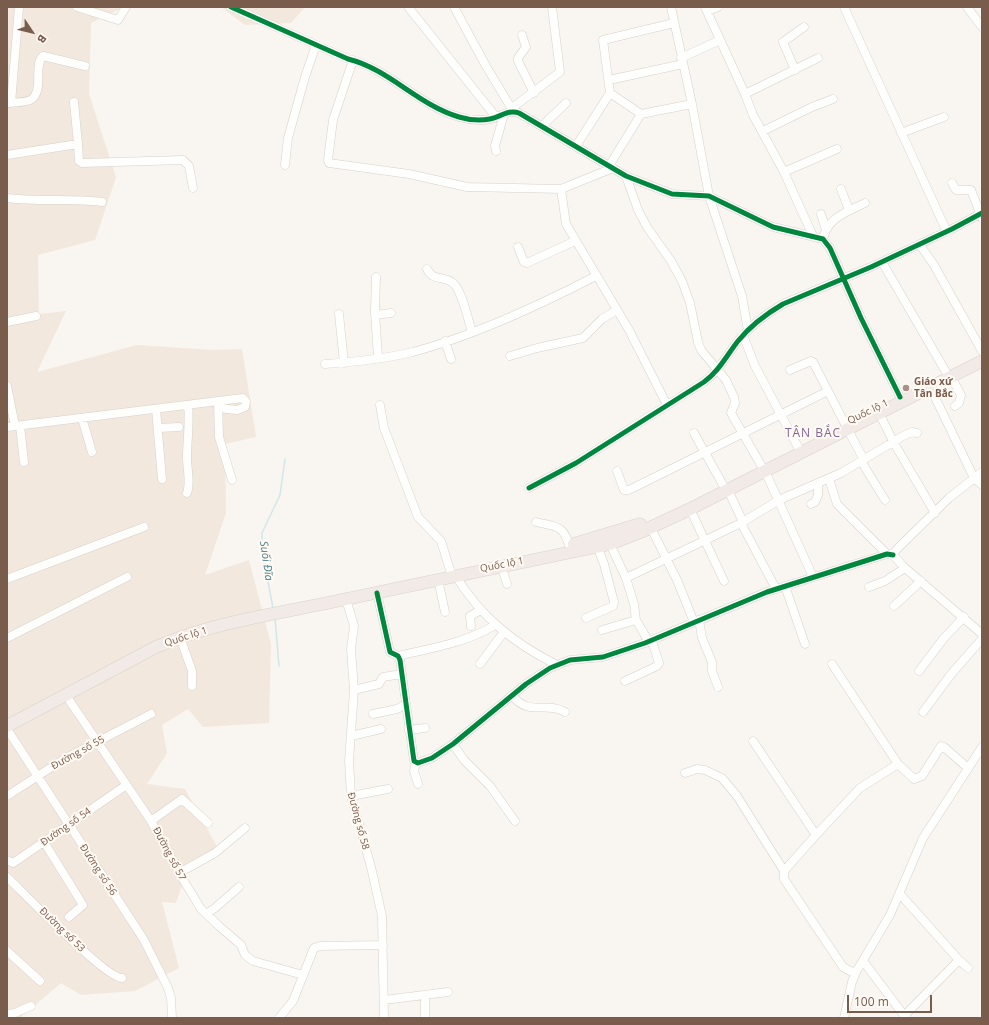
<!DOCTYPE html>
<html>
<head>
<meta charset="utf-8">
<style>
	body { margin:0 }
	#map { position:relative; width:989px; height:1025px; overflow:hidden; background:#f9f5f0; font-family:"Open Sans",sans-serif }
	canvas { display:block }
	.frame { position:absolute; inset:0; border:8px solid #7a5c4d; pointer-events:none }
	.north { position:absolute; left:12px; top:12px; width:40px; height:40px; -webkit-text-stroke:3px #fffaf3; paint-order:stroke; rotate:125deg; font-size:11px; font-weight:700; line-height:16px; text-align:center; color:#7a5c4d }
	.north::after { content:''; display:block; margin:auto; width:14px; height:18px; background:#7a5c4d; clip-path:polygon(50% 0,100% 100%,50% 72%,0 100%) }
	.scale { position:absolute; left:847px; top:995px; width:85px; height:18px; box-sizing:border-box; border:2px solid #7a5c4d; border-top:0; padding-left:5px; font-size:12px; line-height:14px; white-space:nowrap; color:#7a5c4d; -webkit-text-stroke:3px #fffaf3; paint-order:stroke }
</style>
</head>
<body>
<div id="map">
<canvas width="989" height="1025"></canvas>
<div class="frame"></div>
<div class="north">B</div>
<div class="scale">100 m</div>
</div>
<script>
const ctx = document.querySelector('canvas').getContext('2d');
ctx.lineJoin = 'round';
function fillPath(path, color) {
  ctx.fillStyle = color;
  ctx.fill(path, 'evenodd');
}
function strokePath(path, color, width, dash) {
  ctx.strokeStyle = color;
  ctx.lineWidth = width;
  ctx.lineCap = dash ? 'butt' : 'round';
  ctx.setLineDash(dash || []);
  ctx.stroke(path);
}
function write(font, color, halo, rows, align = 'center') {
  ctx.font = font + ' "Open Sans",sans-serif';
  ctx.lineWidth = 4;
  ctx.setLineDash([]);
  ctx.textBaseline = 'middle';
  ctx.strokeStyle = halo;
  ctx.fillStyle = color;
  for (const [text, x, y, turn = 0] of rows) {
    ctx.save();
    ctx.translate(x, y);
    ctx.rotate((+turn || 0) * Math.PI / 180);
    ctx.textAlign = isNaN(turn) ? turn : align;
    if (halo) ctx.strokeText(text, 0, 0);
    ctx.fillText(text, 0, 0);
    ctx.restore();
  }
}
const residential = new Path2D(`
	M7 7H124L91 23 89 94 116 177 95 240 38 255 39 314 66 311 37 372 137 345 213 350 242 349 256 437 225 444 226 513 205 575 249 560 271 644 269 723 203 727 188 709 162 725 167 753 147 784 185 789 220 852 186 873 176 903 162 902 179 968 135 991 81 995 61 983 20 1018H7Z
	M221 7H305L291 23 245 25Z`);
const stream = new Path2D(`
	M273 608 262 550V533L280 495 285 459
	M275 618 279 666`);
const minor = new Path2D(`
	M77 7 118 20 126 7
	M231 7 348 59C389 69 418 105 459 117 469 120 480 121 490 119 500 117 509 109 519 113L626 176 672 194 709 196 773 227 823 239 830 248 861 318 900 397
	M454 7 486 66 513 111
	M671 7 692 104 709 196 742 296 748 331
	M705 7 745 94
	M844 7 947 232
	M967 7 982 27
	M409 8 496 117
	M707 11 718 7
	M674 23 603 40 610 93 641 114 692 104
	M522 35 526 47 518 58V61L534 93
	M681 58 720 40
	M353 60 333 120 328 160 329 163 409 174 467 187 561 189 566 224 629 330 667 405
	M795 70 783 42 804 27
	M609 80 683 64
	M7 103C14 102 27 103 32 99 44 89 33 65 43 56L85 66
	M11 103 19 7
	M512 108 560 72 552 7
	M542 126 566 103
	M763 131 812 107 833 99
	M901 133 944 117
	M78 144 79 161 82 163 183 160 189 166 193 188
	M576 146 610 93
	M496 151 495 146 504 114
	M7 155 78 144 74 102
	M285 165 288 138 305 77 316 45
	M609 166 641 114
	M784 172 837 149
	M626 176 638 210 647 227 671 261 682 281 690 303 698 342 701 350 726 380 734 397 735 403 731 413 761 465
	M952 183 956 190H971L982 218
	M561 189 613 168
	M841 189 849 210
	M7 198C39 202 70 198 102 202
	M821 214 826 230
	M813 236 784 172 753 115 745 94 818 58
	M823 239C828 217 847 212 865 203
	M920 245 934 265 982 351
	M518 247 524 262 527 263 575 241
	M882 262 946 372
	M427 269C433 282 444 275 453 283 462 290 468 320 472 332
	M376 277 375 312 378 358
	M339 314 344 363
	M375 315 391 313
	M7 322 36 316
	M743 335 755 366 798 447
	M445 341 451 359
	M510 356 537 348 583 338 602 319 617 310
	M325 364C354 362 384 359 413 352 476 335 538 306 596 276
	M790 370 811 361 813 362 845 424
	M951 377 961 395 959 403 955 406
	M7 386 15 426
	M930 387 974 478 982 485
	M218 402 219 437 232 480
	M380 405 384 428 418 517 441 541 450 570
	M156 409 162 479
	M879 413 894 443 935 513
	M82 418 92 452
	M20 426 24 462
	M7 427 243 398 246 402 245 407 237 410 219 408
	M159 428 179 427
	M848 430 864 460
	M694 433 723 485
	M861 461 885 500
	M617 471 624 490H629L828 391
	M765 471 813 577
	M982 472 949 498 896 550 893 555 905 568 982 634
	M829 479 837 504 887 554
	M529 488 576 463 704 382C719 371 727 355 738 341 751 325 766 314 783 304L871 267 952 229 982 213
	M728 490 743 522
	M187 493C191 482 187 470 187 458 187 440 190 423 188 405
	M811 504 815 502 818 495V484
	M690 509 724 581
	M536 522C555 527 563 524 569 545
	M741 523 776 589
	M651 528 677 580 694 622
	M610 544 626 578 741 523 779 500 841 473 903 436 912 432 917 433
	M501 565 507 584
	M455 575C481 617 513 643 557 665
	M7 579 144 527
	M438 579 445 612
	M785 586 805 644
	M869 587 885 581 905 568
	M377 593 390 652 398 656 400 660 414 761 418 763 432 758 453 744 526 684 550 668 570 660 603 657 645 643 767 592 887 554 893 555
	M346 599 354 626 351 649 354 690 349 761 351 796 371 867 382 916 384 1018
	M894 606 921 581
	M586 618 613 606 614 602 604 564 597 546
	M636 620 646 637
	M699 620 702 638 712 662V671L718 687
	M471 626 470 616 481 610
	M602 630 636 620 634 604 626 578
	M180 637 192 671V686
	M7 638 127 577
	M398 656C431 648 466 643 495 625
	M480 664 504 632
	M832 664 898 764 914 779 922 776 941 746 944 747 968 768
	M919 671 944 638 964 617
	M625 681 657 666 659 663 652 641
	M354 690 379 684 383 677 402 674
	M65 694 151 821 181 876 201 909 219 926 241 945 245 955 253 961 303 975
	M512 695C528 717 546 701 565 712
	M923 712 952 673 982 639
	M373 714 397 709 406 704
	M7 729 144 940 168 988 171 998 172 1018
	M409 730 425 728
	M351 736 381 729
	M753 741 816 835 784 871V879L843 967 850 971 856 972
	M453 744 464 760 490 786 515 821
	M416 763 414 771 418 784
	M685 773 697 769 705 770 722 778 737 796 784 871
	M7 796 64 759 151 714
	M351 796 388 789
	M151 821 182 799 208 823
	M816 835 860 788 898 764
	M44 842 83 905 69 917
	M7 860 13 863 125 786
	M179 873 215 853 245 828
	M7 877C24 893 105 978 122 978
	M900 894 958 959 957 962 904 1016
	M206 914 215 908 239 887
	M7 951 40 981
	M958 959 968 968
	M863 961 906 1018
	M425 995V1018
	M384 1000 448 992
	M7 1014 15 1013 31 1006
	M279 1018 293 1001 314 948 320 946 383 945
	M844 1018 852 982 856 972 890 915 923 838 982 747`);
const highway = new Path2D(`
	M574 544 640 524
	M7 726 156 647C210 623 275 614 332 602 425 583 517 563 610 544L641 532 690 509 982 361`);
const cycleway = new Path2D(`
	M231 7 348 59C389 69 418 105 459 117 469 120 480 121 490 119 500 117 509 109 519 113L626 176 672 194 709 196 773 227 823 239 830 248 861 318 900 397
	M529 488 576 463 704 382C719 371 727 355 738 341 751 325 766 314 783 304L871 267 952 229 982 213
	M377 593 390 652 398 656 400 660 414 761 418 763 432 758 453 744 526 684 550 668 570 660 603 657 645 643 767 592 887 554 893 555`);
const markers = [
	[906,388,4,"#a69286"]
];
const poiNames = [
	["Giáo xứ",914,382],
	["Tân Bắc",914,394]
];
const streetNames = [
	["Quốc lộ 1",868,412,-26],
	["Quốc lộ 1",502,565,-11],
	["Quốc lộ 1",186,637,-18],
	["Đường số 55",78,753,-29],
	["Đường số 58",358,821,75],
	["Đường số 54",66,827,-35],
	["Đường số 57",169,854,62],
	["Đường số 56",98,870,57],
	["Đường số 53",62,930,44]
];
const waterNames = [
	["Suối Đĩa",266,561,82]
];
const quarterNames = [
	["TÂN BẮC",813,434]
];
fillPath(residential, '#f2e8de');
strokePath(stream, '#d0e8ea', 1.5);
strokePath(minor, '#d7d1cb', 9);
strokePath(highway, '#dad1cc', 13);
strokePath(minor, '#fefefd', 8);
strokePath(highway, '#f2eae7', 12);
strokePath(cycleway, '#00873e', 5);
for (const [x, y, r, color] of markers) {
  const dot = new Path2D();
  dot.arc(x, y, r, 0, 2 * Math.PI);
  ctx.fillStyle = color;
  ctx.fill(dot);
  strokePath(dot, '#fffaf3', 1.5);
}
write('bold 10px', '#7a5c4d', '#fffaf3', poiNames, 'left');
write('10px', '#7a5c4d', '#fffaf3', streetNames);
write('italic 11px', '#437c86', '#fffaf3', waterNames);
ctx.letterSpacing = '1px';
write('12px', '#846695', '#fffaf3', quarterNames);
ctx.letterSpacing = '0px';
</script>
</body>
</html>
